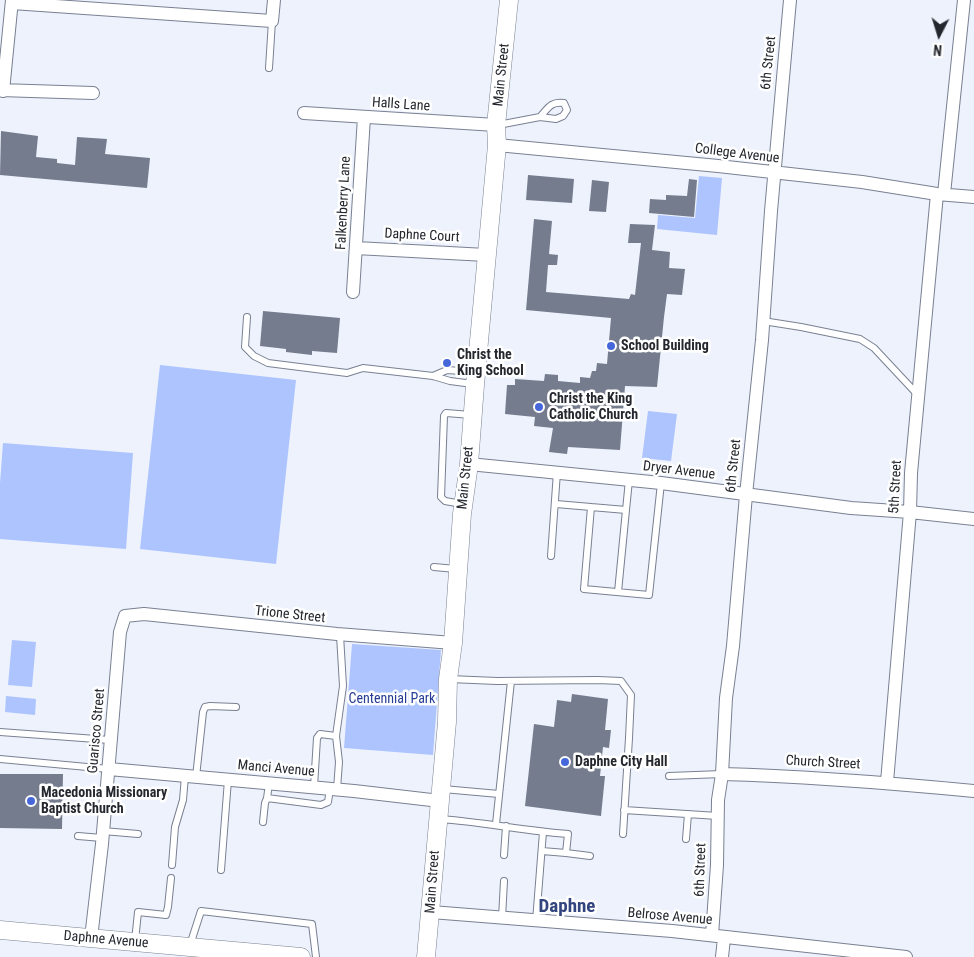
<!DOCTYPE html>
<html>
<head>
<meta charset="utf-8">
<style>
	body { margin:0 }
	#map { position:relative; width:974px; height:957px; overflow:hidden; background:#edf2fd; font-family:"Roboto Condensed",sans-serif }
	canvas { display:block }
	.north { position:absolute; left:914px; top:10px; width:50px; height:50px; -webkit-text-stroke:4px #fff; paint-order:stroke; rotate:185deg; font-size:14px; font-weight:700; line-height:20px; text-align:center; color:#24272d }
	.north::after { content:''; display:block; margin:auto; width:18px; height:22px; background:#24272d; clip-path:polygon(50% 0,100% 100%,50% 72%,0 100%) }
</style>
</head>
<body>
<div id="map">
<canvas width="974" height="957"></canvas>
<div class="north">N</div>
</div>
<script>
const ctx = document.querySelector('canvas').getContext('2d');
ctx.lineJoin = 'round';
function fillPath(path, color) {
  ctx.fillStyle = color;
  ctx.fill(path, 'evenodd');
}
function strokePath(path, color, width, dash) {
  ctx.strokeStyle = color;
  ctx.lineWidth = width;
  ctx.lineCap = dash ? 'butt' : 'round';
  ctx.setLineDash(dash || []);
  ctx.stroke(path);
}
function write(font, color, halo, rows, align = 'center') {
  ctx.font = font + ' "Roboto Condensed",sans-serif';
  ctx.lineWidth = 5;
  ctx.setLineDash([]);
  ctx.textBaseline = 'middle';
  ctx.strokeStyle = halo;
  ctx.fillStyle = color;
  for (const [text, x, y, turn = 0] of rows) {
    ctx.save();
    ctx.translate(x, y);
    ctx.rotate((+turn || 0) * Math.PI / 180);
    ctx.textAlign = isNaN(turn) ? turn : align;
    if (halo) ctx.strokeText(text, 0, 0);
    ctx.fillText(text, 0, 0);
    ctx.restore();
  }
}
const green = new Path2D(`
	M699 176 722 178 717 235 657 229 658 215 695 218Z
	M160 365 296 380 276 564 140 549Z
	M648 411 677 414 671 461 642 458Z
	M3 443 133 453 126 549 0 539V483Z
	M12 640 36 642 32 687 8 685Z
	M352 644 441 650 433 755 344 748Z
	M6 696 36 699 35 715 5 712Z`);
const building = new Path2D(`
	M1 131 38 136 36 157 57 159V163L75 165 77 137 107 139 105 154 150 158 147 188 0 175Z
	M528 175 574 179 572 203 526 200Z
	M689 179 697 180 694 217 649 213 650 199 666 200V195L687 196Z
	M592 180 609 182 606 212 589 211Z
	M534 219 552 221 549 254 558 255 557 265H548L546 292 629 299 631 294 635 295 641 243H628L630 224 655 225 652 250 670 252 669 268 685 269 682 295 667 294 664 317 657 387 625 386 620 450 568 447 567 454 549 452 553 428 534 426 535 417 505 414 507 385H515V379L544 381 545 374 558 375V381L580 383V377L590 378 592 371H596L597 363 607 364 611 318 526 310Z
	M263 311 340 318 337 353 312 351V355L286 352V349L260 346Z
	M572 694 608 699 605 730H611L609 748 603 747 600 776H605L601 816 525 806 534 724 554 727 557 700 571 702Z
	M0 774H63L62 829 0 828Z`);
const lane = new Path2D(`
	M269 68 272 21
	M498 125 540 117 556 119 563 116 567 110 564 103C551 101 548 108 540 117
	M247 317 245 347 254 356 268 363 347 373 363 368 433 376 450 381 473 384
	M763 321 801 327 860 339 874 348 917 394
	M433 376 447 370 474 372
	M462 504 445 501 441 497 444 416 446 413 471 415
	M556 504 626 510 618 592
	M591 507 584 589 649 595 661 483
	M626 510 629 480
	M551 556 557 472
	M434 567 456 569
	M449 679 497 681 598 680 621 681 631 695 629 738 623 834
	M0 732 110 740
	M0 759 109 769
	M669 776 722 774
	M196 777 203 712 205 707 210 706 236 707
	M269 784 267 798 321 805 328 802 330 789
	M314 787 317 738 320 734 336 736
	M337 789 339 762 336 736 343 686 340 635
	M443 789 499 794
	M624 810 718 816
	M440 819C483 822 525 831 568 834L566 853 542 851
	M263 822 265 803 267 798
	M496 824 511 681
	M103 831 138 834
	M78 836 102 838
	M686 839 688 814
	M566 853 590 856
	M504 855 506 826
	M172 865 175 827 183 800 185 776
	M221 870 228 780
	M502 918 504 881
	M536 921 543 832
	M135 941 138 912 166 915 168 907 171 878
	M190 945 201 911 312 924 316 957`);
const street = new Path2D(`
	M12 3 272 21 274 0
	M0 90 93 93
	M3 91 12 0
	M304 113 496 125
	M497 145 718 166 862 182 937 194 974 197
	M944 194 964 0
	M356 248 486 255
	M353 292 364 117
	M469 464 661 483 851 508 910 512 974 519
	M109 769 354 791 440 801
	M722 774C806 776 890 783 974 791
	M887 782 910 512 911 473 937 194
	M431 912 672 931 906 957
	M712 935 717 865 718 800 722 774 726 698 733 646 746 495 762 340 771 211 790 0
	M91 938 102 844 120 632 125 616 144 614 337 634 453 643
	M722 957 724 938`);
const secondary = new Path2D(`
	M0 930 301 957
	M426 957 447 722 448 679 453 643 462 514 469 464 475 385 497 145 496 125 509 0`);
const markers = [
	[611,346,5,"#4667da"],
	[447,363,5,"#4667da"],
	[539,407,5,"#4667da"],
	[565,762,5,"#4667da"],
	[31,801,5,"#4667da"]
];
const streetNames = [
	["6th Street",769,63,-84],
	["Main Street",502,75,-84],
	["Halls Lane",401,105,4],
	["College Avenue",737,154,7],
	["Falkenberry Lane",344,203,-87],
	["Daphne Court",422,236,3],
	["6th Street",734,466,-84],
	["Dryer Avenue",679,471,7],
	["Main Street",466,478,-84],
	["5th Street",896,487,-87],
	["Trione Street",290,615,6],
	["Guarisco Street",97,731,-85],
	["Church Street",823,763,3],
	["Manci Avenue",276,769,5],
	["6th Street",701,870,-88],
	["Main Street",433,882,-86],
	["Belrose Avenue",670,917,5],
	["Daphne Avenue",106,940,5]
];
const poiNames = [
	["School Building",621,346],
	["Christ the",457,355],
	["King School",457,371],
	["Christ the King",549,399],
	["Catholic Church",549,415],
	["Daphne City Hall",575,762],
	["Macedonia Missionary",41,793],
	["Baptist Church",41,809]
];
const parkNames = [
	["Centennial Park",392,699]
];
const districtNames = [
	["Daphne",567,907]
];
fillPath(green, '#adc4ff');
fillPath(building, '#757c8d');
strokePath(lane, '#798091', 8);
strokePath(street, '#798091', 14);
strokePath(secondary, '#798091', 19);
strokePath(lane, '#fff', 6);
strokePath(street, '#fff', 12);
strokePath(secondary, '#fff', 18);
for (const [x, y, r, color] of markers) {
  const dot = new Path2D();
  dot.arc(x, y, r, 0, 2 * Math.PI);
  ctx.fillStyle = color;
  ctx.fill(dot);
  strokePath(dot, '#fff', 2);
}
write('14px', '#24272d', '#fff', streetNames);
write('bold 14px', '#24272d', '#fff', poiNames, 'left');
write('14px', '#263c95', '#fff', parkNames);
write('bold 19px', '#32457e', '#fff', districtNames);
</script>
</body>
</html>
